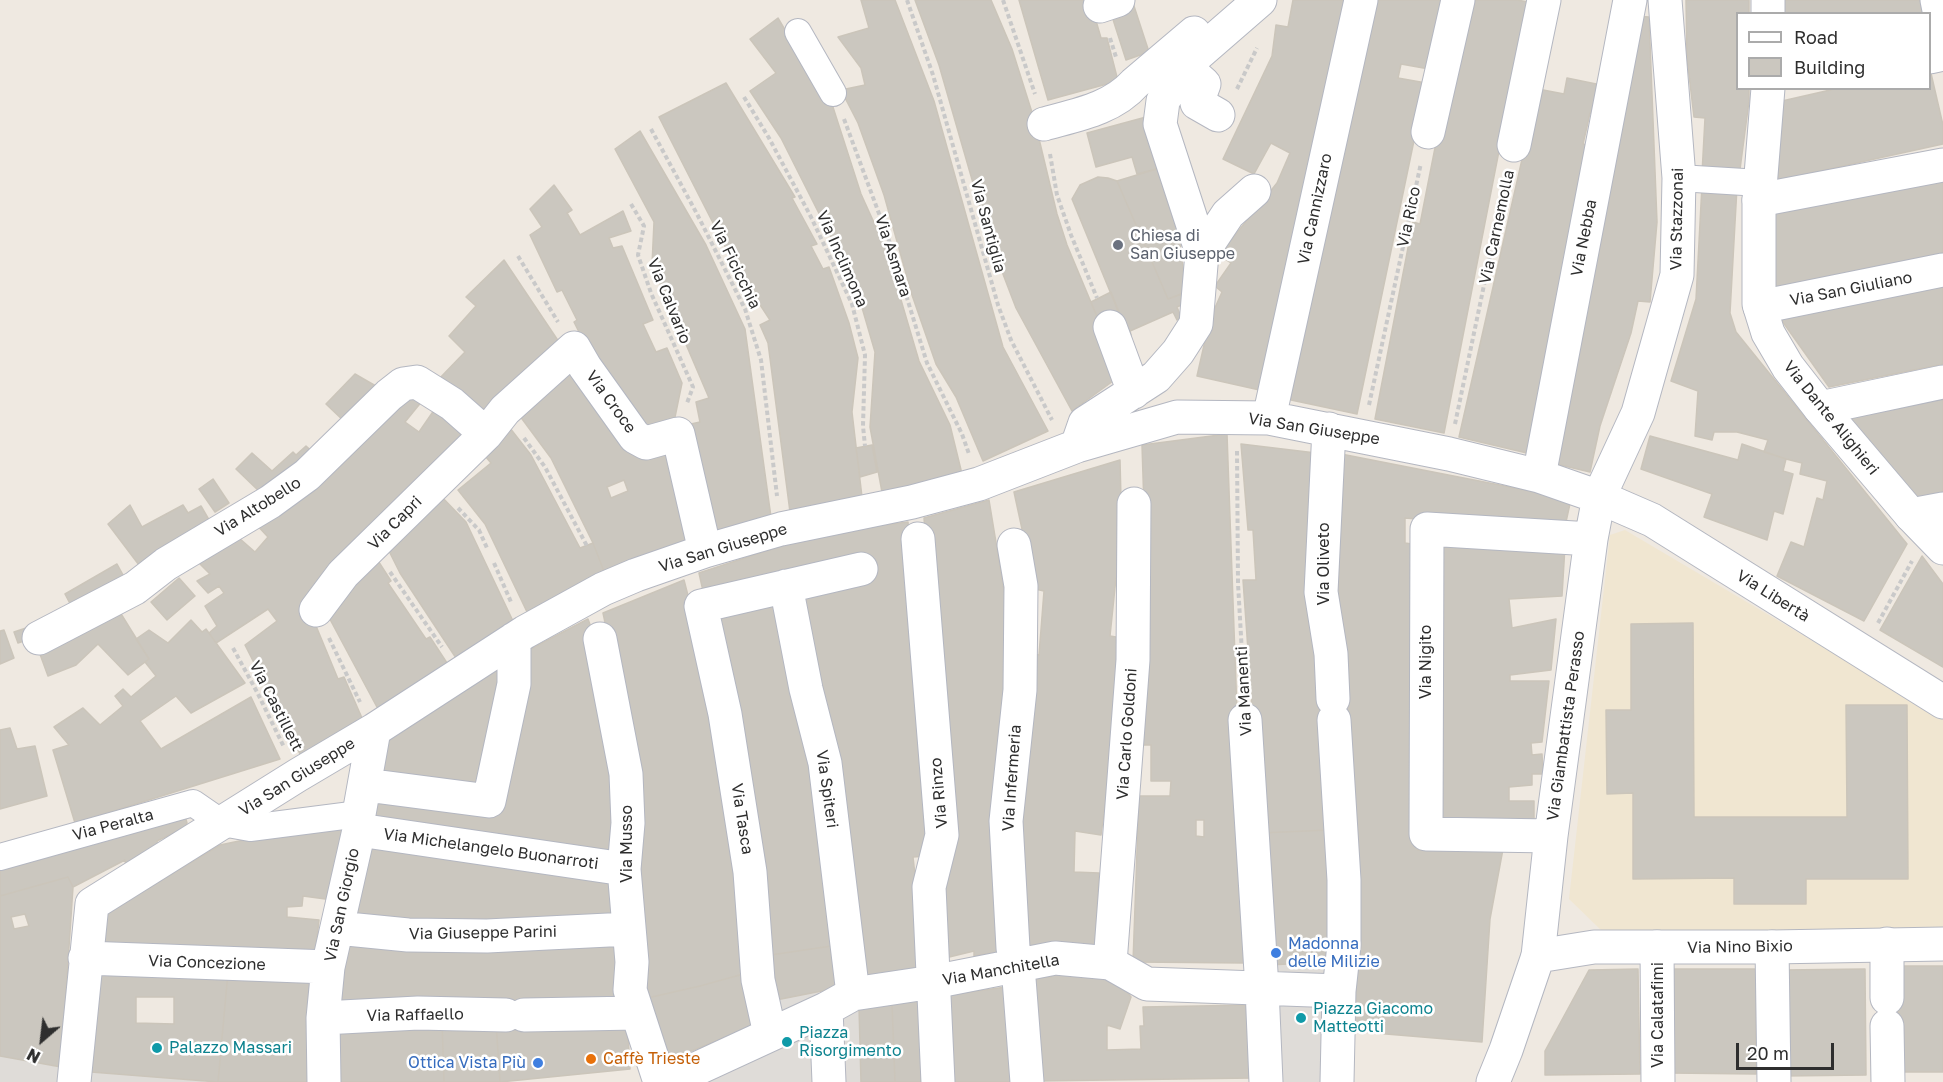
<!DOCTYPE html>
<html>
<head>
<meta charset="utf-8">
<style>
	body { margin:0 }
	#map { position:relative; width:1943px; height:1082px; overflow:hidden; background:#efe9e1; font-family:"Golos Text",sans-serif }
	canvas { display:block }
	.legend { position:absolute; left:1736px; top:12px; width:195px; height:78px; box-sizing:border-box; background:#fff; border:2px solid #ababab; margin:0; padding:8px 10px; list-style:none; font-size:18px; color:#2e2e2e }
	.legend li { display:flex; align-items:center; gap:12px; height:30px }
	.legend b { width:30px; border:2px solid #ababab }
	.north { position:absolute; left:12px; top:1010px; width:60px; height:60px; -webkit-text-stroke:4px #fff; paint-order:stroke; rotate:208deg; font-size:16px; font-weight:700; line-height:24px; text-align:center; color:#2e2e2e }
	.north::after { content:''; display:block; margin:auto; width:21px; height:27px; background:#2e2e2e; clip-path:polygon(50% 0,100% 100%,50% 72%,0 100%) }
	.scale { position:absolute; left:1736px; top:1043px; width:98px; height:27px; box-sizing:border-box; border:3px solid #2e2e2e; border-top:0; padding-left:8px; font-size:18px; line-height:21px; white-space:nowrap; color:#2e2e2e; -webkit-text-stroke:4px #fff; paint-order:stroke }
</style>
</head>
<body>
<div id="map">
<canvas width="1943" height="1082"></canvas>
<ul class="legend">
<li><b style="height:8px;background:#fff"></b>Road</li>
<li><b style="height:16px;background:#cbc7bf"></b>Building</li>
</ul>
<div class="north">N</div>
<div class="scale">20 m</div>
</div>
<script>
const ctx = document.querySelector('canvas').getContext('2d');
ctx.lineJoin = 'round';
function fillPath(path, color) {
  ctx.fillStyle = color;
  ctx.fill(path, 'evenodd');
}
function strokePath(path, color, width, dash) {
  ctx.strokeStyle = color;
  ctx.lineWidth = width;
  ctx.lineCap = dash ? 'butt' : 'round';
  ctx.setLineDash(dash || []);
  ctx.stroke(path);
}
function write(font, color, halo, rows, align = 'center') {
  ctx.font = font + ' "Golos Text",sans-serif';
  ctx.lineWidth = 5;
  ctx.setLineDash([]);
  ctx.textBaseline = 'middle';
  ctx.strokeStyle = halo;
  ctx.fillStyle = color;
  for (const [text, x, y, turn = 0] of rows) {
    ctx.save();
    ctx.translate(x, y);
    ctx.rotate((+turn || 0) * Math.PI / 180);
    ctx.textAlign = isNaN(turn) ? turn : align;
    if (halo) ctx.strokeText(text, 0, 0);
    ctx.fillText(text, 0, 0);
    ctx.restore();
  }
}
const education = new Path2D(`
	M1625 530 1943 718V928L1604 933 1569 899 1610 535Z`);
const plaza = new Path2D(`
	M1334 962 1340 1082H1253L1266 965Z
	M842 987 859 1007 861 1082H660L669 1060 760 1023 771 1001Z
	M0 1056 75 1070 213 1082H0Z`);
const building = new Path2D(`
	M861 0H895L934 101 1003 347 1048 431 983 461 956 397 936 364 912 295 884 195 858 123 841 90 865 85 861 68 838 37 869 28Z
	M915 0H991L1012 49 1035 122 1057 214 1067 245 1103 331 1124 373 1072 411 1016 308 988 235 939 65Z
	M1019 0H1090L1101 38H1107L1118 81 1048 100Z
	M1293 0H1348L1264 391 1197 376 1210 319 1222 292 1215 286 1231 263 1219 255 1277 183 1290 153 1271 143 1254 174 1223 159 1272 56 1276 25 1288 27Z
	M1375 0H1443L1429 69 1401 64 1398 78 1426 83 1357 414 1291 400V373Z
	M1468 0H1517L1528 2 1444 433 1375 419 1413 222 1420 224 1462 11Z
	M1686 0H1749V14H1738V88H1749V101L1739 177 1702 174 1705 118 1694 117 1687 58Z
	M1783 0H1920L1924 14H1783Z
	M1133 3 1149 52 1126 60 1110 10Z
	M1636 16 1649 17 1657 222 1650 302 1638 301 1631 333 1600 426 1590 472 1552 463Z
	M778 18 799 54 831 101 861 194 886 249 919 361 950 425 962 474 882 492 870 427 875 352 856 287 781 138 750 91 776 73 750 39Z
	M1930 69 1943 125V144L1779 180 1773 175 1782 101 1839 88H1930Z
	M1567 78 1606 86 1599 115 1590 113 1583 144 1593 147 1531 454 1459 437 1538 89 1564 94Z
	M726 83 795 197 792 198 817 244 811 246 823 269 829 267 849 323 858 358 852 412 862 497 790 512 768 343 760 325 770 320 736 268 659 117Z
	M1146 117 1160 168 1137 174 1132 157 1096 167 1087 133Z
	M640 131 706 245 745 329 771 517 710 534 691 424 700 422 696 402 709 398 652 265 654 222 615 149Z
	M1160 168 1179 235 1186 292 1168 299 1117 181Z
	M1098 177 1108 178 1117 181 1168 299 1182 294 1186 303 1177 307 1181 317 1177 320 1173 312 1130 331 1131 335 1120 340 1125 328 1072 199 1080 185Z
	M1943 177V253L1776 287 1774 209Z
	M554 185 572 210 567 213 580 235 623 211 631 231 609 238 613 248 622 246 653 320 643 324 656 352 667 348 682 383 675 417 644 431 600 374 574 322 577 320 562 290 557 292 530 235 542 227 530 209Z
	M1702 185 1737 187 1730 313 1736 332 1907 544 1864 621 1777 576 1791 542 1804 547 1817 498 1823 500 1827 481 1800 474 1802 463 1786 459 1764 452 1768 440 1737 432H1714L1712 440 1695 436 1698 391 1671 381 1696 299Z
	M504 260 561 345 486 419 436 382 465 352 449 336 476 306 466 297Z
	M1943 287V364L1829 387 1780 318Z
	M1111 292 1123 322 1103 331 1091 302Z
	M572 361 639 453 675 443 693 540 605 574 593 543 551 458 514 408ZM624 480 628 491 611 498 607 487Z
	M355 374 381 389 347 424 326 404Z
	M412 386 427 395 405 422 419 432 439 403 479 433 309 609 338 679 344 677 362 718 301 756 245 645 277 621 268 609 216 643 209 633 217 626 205 606 224 593 219 586 208 593 197 581 210 574 197 561 231 531 255 552 268 537 254 522Z
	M1943 395V494L1916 499 1851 419 1853 413Z
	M506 423 531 455 580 548 593 543 605 574 528 614 485 524 458 490 491 463 480 450Z
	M1227 434 1246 963 1133 962 1139 796H1170L1171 781H1151V745H1141L1149 662 1142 445ZM1196 820H1204V837L1196 836Z
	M1650 436 1738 460 1742 444 1786 459 1783 471 1793 474 1783 514 1774 511 1767 540 1704 517 1712 494 1641 469Z
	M1241 444 1316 453 1328 830 1261 833 1243 580H1256L1253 530H1248Z
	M872 445 877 472 860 477 856 448Z
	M306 446 316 455 263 495 236 469 252 453 272 471 293 452 296 455Z
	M1336 453 1571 499 1564 531 1405 518V543L1412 544 1418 850 1503 849 1490 919 1482 1042 1350 1031 1332 543Z
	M1120 460 1123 578H1116L1110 636 1122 638 1112 754 1101 835 1075 831 1074 872 1099 873 1095 945H1051L1018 949 1012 814 1034 654 1039 655 1044 591 1035 589 1014 492Z
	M213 479 229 503 215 512 199 489Z
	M438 493 466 522 513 621 456 658 400 573 386 545Z
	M989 500 1005 597 1013 688 1009 950 974 956V951L941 959 949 837 924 518Z
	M130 505 142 527 183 505 188 513 201 506 212 525 139 565 108 524Z
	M908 522 932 827 927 856 913 857 925 966 859 979 797 589 705 600 699 573 821 533Z
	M1442 538 1565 546 1562 596 1509 599 1512 628 1556 619 1551 670 1510 675V681H1549L1542 742 1531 743 1532 755 1542 754 1543 774H1532V785L1509 787V801H1534V822L1435 823Z
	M375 556 391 581 388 583 426 639 430 637 447 663 378 709 325 610Z
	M1922 556 1943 584V667L1880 630Z
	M117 564 128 584 76 615 65 594Z
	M179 578 195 596 167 620 151 602Z
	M684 580 703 654 748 938 747 973 700 986 643 999 641 976 648 974 636 918 624 711 603 613Z
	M776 595 829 839 838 945 764 956 710 612Z
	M118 609 149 659 128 675 98 644 76 665 48 676 37 646Z
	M588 619 597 644 616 774 613 860 368 825 369 788 494 806 521 654Z
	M191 620 202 632 206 629 245 683 191 713 176 696 140 721 161 749 251 697 280 759 75 823 53 750 69 745 54 727 83 708 100 725 123 706 115 696 123 689 131 697 156 676 145 662 149 659 136 639 149 630 168 643Z
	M1693 623 1694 817H1847L1846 705H1907L1908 879H1806V904H1734V878L1633 879V793L1607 794 1606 710H1631V624Z
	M26 628 30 639 18 643 14 632Z
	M4 630 14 658 0 664V631Z
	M508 661 486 793 377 779 379 741Z
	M10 728 17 749 35 746 47 796 0 809V730Z
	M185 816 187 823 184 828 157 841 159 846 126 866 125 860 73 887 68 877 0 896V865Z
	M351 827 333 900 303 896 302 906 287 907V917L319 920 315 956 103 947 104 915 220 845 268 835Z
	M1328 830 1334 962 1266 965 1261 833Z
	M365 836 618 874 620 922 407 927 347 916Z
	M68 877 73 887 61 1067 0 1056V896ZM25 914 29 926 14 929 11 917Z
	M622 937 625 1005 333 1006 341 940Z
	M838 945 842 987 771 1001 764 956Z
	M1898 966H1943V1072H1898Z
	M1053 967 1119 981 1131 997 1120 1029 1107 1025V1050L1141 1049 1140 1026H1144L1143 1007 1251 1005 1253 1078 1037 1081 1030 978 1051 977Z
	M98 969 228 972 218 1082 91 1072ZM136 997H174V1024L136 1023Z
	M1638 969 1640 1074 1545 1075V1051L1589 970Z
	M1669 969H1756V1074L1669 1073Z
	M1865 969 1866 1075 1784 1076 1783 970Z
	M228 972 313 977 311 1082H218Z
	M747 973 760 1023 669 1060 643 999 700 986Z
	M1013 986 1019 1082H945L942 996Z
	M926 998 928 1082H895L892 1003Z
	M892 1003 895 1082H861L859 1007Z
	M627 1019 630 1069 500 1082 496 1023Z
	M442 1020 444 1082H339L329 1025Z
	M442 1020 496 1023 500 1082H444Z`);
const path = new Path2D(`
	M907 0 933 75 998 305 1011 340 1052 420
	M1003 0 1035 94
	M1110 38 1116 57
	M1237 89 1257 48
	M744 97 769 138 811 217 852 304 865 355 863 426 865 446
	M844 119 891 246 927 363 962 434 969 454
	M651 129 697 214 745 309 761 360 777 496
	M1050 154 1057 195 1071 235 1097 298
	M631 204 644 226 638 255 651 293 693 387 687 403
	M518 256 558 322
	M1369 405 1421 163
	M1455 424 1507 175
	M524 438 545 467 587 546
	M1237 451 1238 583 1244 689
	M458 508 479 530 487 548
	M494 563 511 602
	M390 572 442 647
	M1878 623 1912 561
	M329 638 360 702
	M233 648 257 692 284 747`);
const pedestrian = new Path2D(`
	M798 32 833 93
	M1679 178 1760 183
	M0 857 193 803 222 823 250 828 359 814`);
const minor = new Path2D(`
	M1937 0 1943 30
	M1100 6 1118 0
	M1930 57 1943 54
	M1184 66 1204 84 1197 103 1218 115
	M1044 124C1076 115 1112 109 1135 83L1194 33
	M1428 132 1458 0
	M1514 145 1544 0
	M1759 200 1943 165
	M1202 253 1228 214 1254 191
	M1760 307 1943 270
	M1110 327 1134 392
	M1820 408 1943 382
	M1269 418 1361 0
	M1329 429 1321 592 1331 654 1333 699
	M1077 446 1085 423 1156 377 1178 352 1196 324 1202 253 1160 124 1163 101 1184 66 1260 0
	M1539 476 1630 0
	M1911 515 1943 509
	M918 539 942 835 929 887 938 1082
	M1014 545 1021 586 1020 690 1006 821 1013 948 1018 966 1027 1082
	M786 586 806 689 825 763 853 994
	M316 610 343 574 486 434 505 410 574 348 585 367 635 437 646 443 678 434 705 551
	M39 638 135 588 166 564 270 502 307 475 389 395 403 384 417 382 452 404 486 434
	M600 639 626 774 628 823 624 869 632 962 630 990 660 1082
	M1245 720 1262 988 1266 1082
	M1334 720 1344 880V945L1339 991
	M366 785 489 801 514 684V639
	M359 830 624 869
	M1551 836 1426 834 1427 529 1591 539
	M337 928 408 935 487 936 629 929
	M1887 944V998
	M1657 947 1658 1082
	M1772 947 1774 1082
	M1538 956 1551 836 1591 539 1599 497 1638 413 1677 275 1679 178 1665 0
	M85 958 328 967
	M1110 963 1133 660 1134 504
	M826 1009 853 994 933 982 1055 958 1110 963 1147 984 1339 991 1337 1082
	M524 1015 637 1013
	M323 1018 418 1013 506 1015
	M1887 1026 1888 1082
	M770 1034 758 980 750 872 725 714 701 606 861 569
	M74 1082 92 904 298 775 374 730 525 632 603 589 636 575 705 551 781 529 912 502 979 484 1077 446 1177 417 1269 418 1449 454 1539 476 1599 497 1652 520 1943 702
	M324 1082 323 1018 328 967 359 830V814L374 730
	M668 1082 826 1009 829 1082`);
const tertiary = new Path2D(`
	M1768 14V0
	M1768 88 1759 200V304L1768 333 1788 367 1820 408 1911 515 1943 548
	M1493 1082 1506 1050 1538 956 1594 947H1772L1943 944`);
const markers = [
	[1118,245,6,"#6b7280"],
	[1276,953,6,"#3f7fe0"],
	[1301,1018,6,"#0f9aa8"],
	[787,1042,6,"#0f9aa8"],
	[157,1048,6,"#0f9aa8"],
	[591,1059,6,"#e8710a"],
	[538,1063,6,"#3f7fe0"]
];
const streetNames = [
	["Via Cannizzaro",1315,209,-78],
	["Via Rico",1409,217,-78],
	["Via Stazzonai",1677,219,-89],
	["Via Santiglia",988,226,75],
	["Via Carnemolla",1497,227,-78],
	["Via Nebba",1584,238,-79],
	["Via Asmara",893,256,72],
	["Via Inclimona",842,259,66],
	["Via Ficicchia",735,265,64],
	["Via San Giuliano",1851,289,-11],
	["Via Calvario",669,301,68],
	["Via Croce",611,402,54],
	["Via Dante Alighieri",1831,418,51],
	["Via San Giuseppe",1314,429,9],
	["Via Altobello",258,507,-32],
	["Via Capri",395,523,-45],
	["Via San Giuseppe",723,548,-17],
	["Via Oliveto",1324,564,-90],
	["Via Libertà",1773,596,32],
	["Via Nigito",1426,662,-90],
	["Via Manenti",1244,691,-93],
	["Via Castillett",276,706,63],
	["Via Giambattista Perasso",1566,726,-82],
	["Via Carlo Goldoni",1127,734,-86],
	["Via San Giuseppe",297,777,-32],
	["Via Infermeria",1012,778,-86],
	["Via Spiteri",827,789,82],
	["Via Rinzo",939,793,-95],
	["Via Tasca",742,819,81],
	["Via Peralta",113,825,-15],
	["Via Musso",627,844,-90],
	["Via Michelangelo Buonarroti",491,849,8],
	["Via San Giorgio",342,905,-78],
	["Via Giuseppe Parini",483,933,-1],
	["Via Nino Bixio",1740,947,-1],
	["Via Concezione",207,963,2],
	["Via Manchitella",1001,970,-10],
	["Via Raffaello",415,1015,-1],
	["Via Calatafimi",1658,1015,-90]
];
const worshipNames = [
	["Chiesa di",1130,236],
	["San Giuseppe",1130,254]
];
const shopNames = [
	["Madonna",1288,944],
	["delle Milizie",1288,962],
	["Ottica Vista Più",526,1063,"right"]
];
const cultureNames = [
	["Piazza Giacomo",1313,1009],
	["Matteotti",1313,1027],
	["Piazza",799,1033],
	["Risorgimento",799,1051],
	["Palazzo Massari",169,1048]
];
const foodNames = [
	["Caffè Trieste",603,1059]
];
fillPath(education, '#f0e6d1');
fillPath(plaza, '#dfdcd8');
fillPath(building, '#cbc7bf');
strokePath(building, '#cbc5ba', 1.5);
strokePath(pedestrian, '#b4b7c1', 28);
strokePath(minor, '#b4b7c1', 35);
strokePath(tertiary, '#b4b7c1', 35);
strokePath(path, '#c9c9c9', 4, [4.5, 3]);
strokePath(pedestrian, '#fff', 26);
strokePath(minor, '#fff', 33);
strokePath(tertiary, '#fff', 33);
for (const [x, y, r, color] of markers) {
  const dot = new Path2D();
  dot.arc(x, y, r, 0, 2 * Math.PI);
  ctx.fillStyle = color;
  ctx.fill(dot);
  strokePath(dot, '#fff', 2);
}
write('16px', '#2e2e2e', '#fff', streetNames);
write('16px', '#5b616d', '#fff', worshipNames, 'left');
write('16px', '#366cbe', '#fff', shopNames, 'left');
write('16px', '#0d838f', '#fff', cultureNames, 'left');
write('16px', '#c56008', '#fff', foodNames, 'left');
</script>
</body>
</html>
